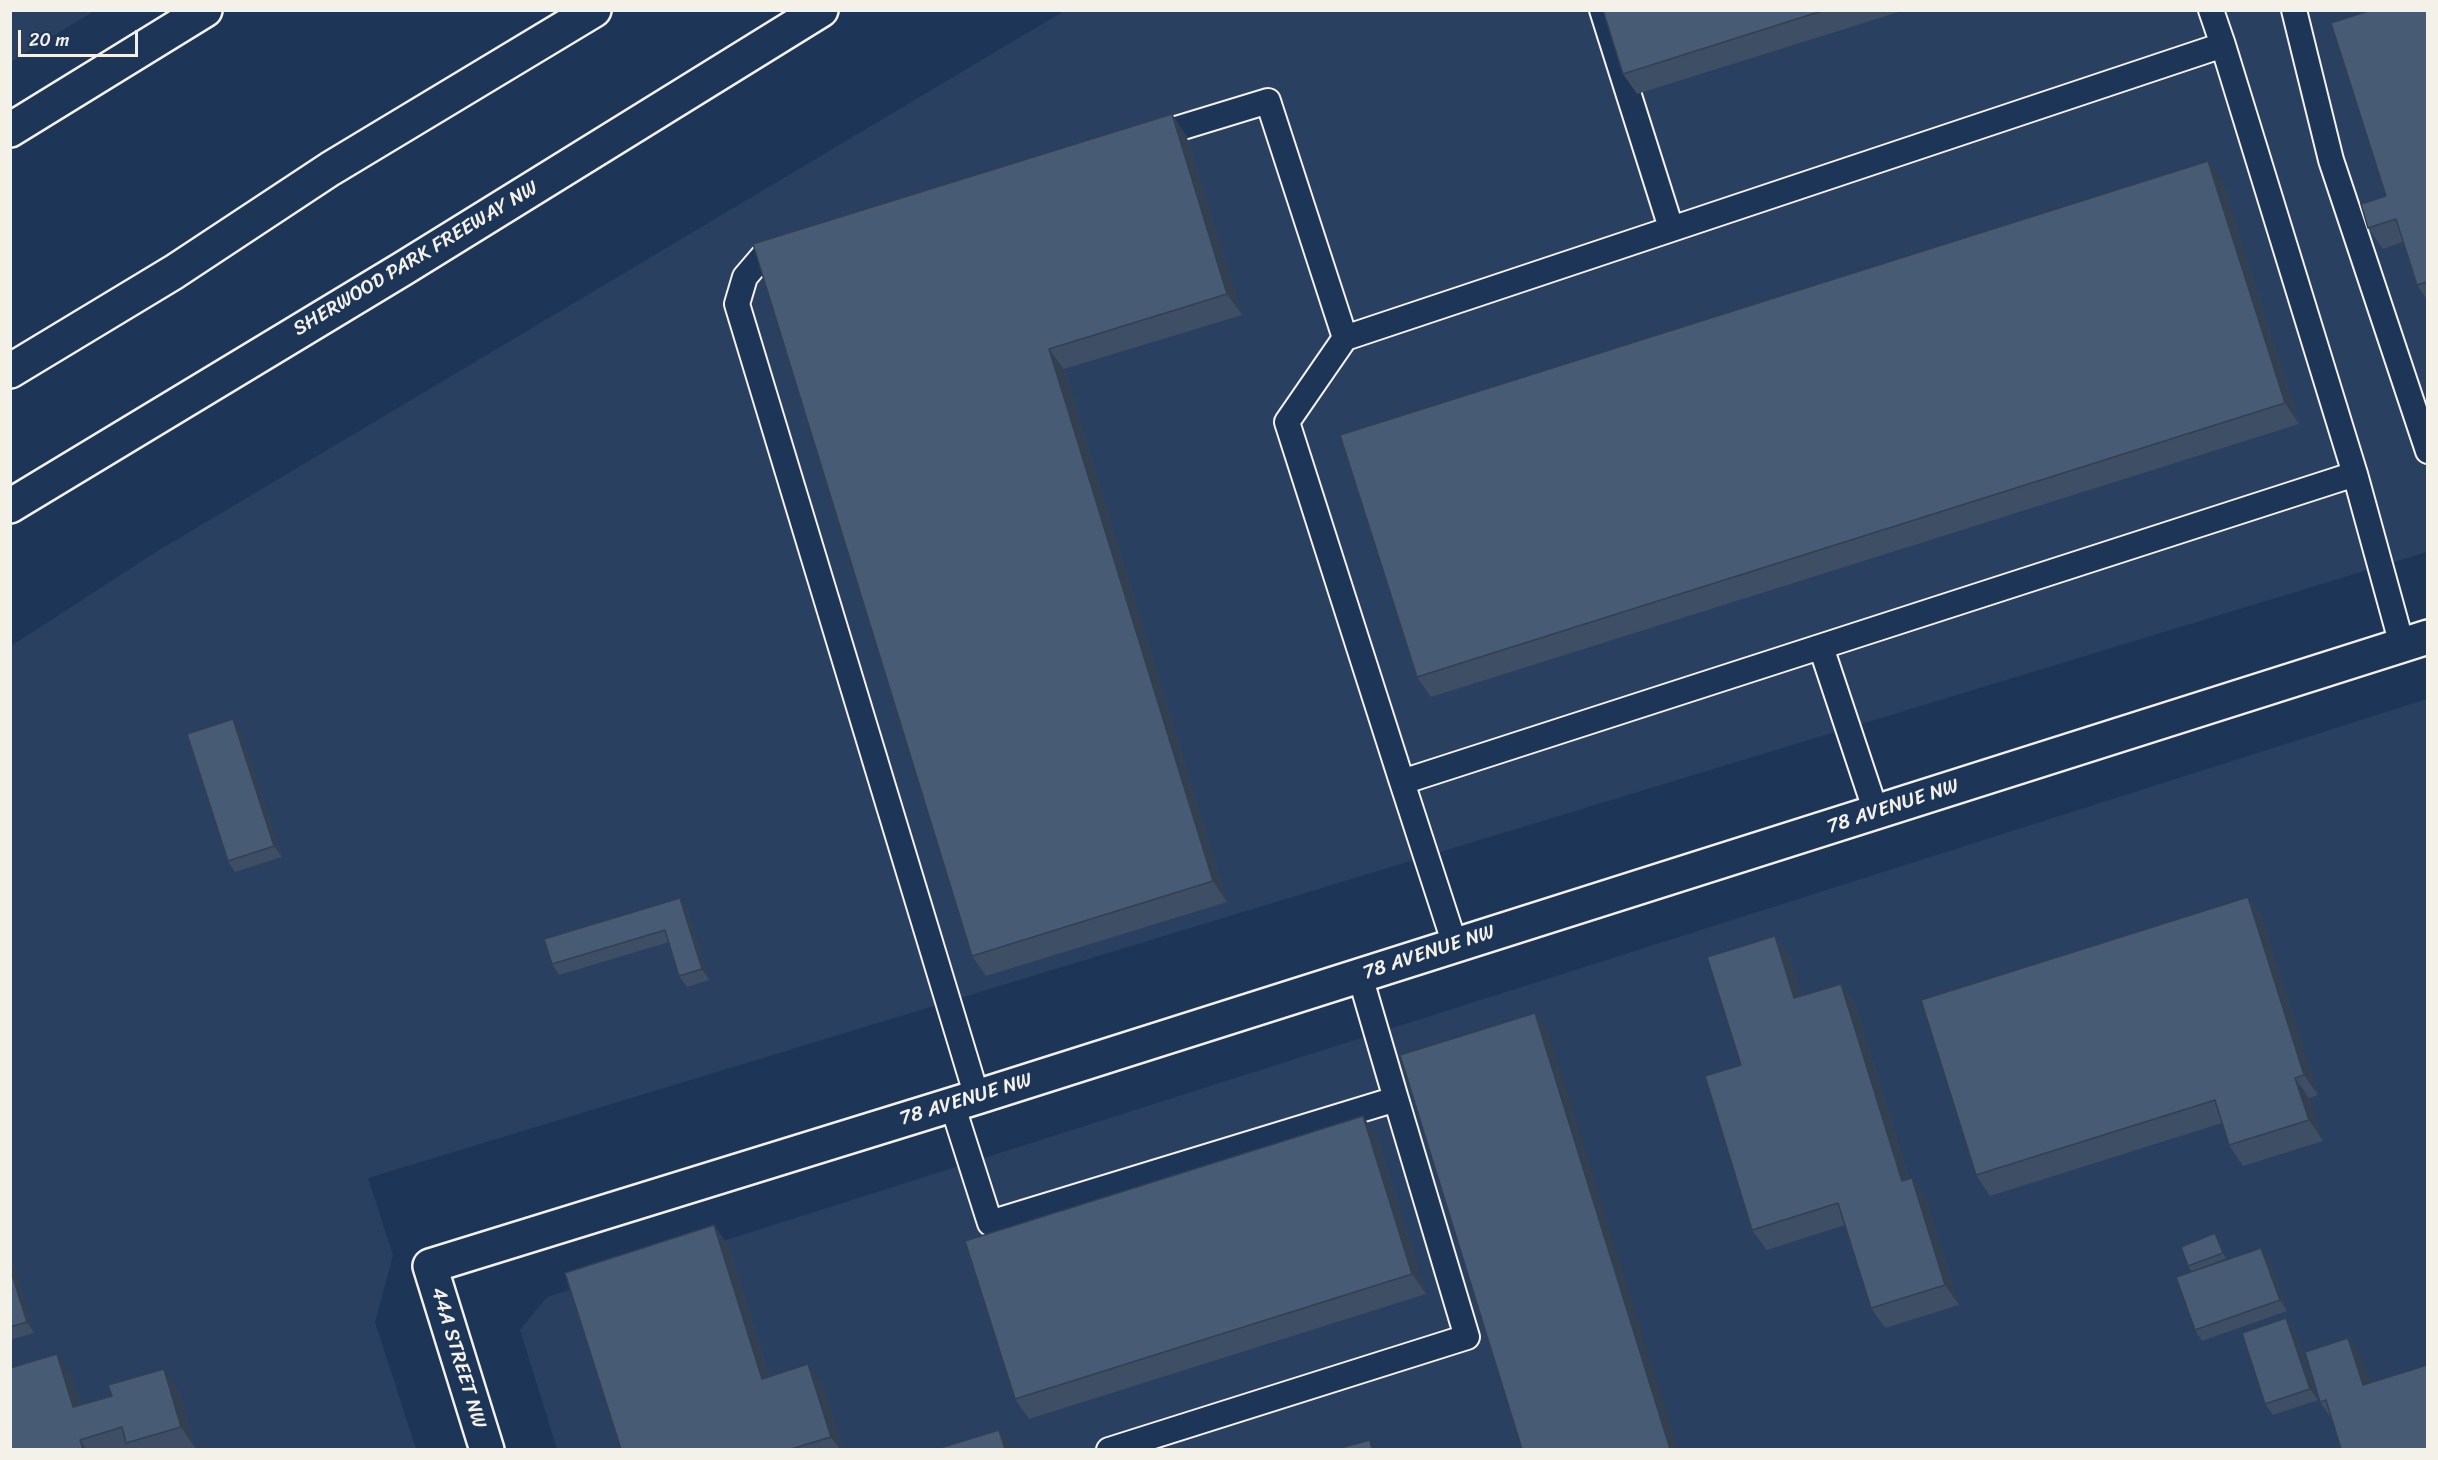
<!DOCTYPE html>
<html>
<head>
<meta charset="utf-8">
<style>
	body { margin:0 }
	#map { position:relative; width:2438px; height:1460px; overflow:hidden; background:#1d3557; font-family:Sriracha,sans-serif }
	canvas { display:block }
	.frame { position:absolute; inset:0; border:12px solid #f4f1e8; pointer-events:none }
	.scale { position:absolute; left:18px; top:30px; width:120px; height:27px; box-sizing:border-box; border:3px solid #f4f1e8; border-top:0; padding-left:8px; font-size:18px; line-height:21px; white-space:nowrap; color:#f4f1e8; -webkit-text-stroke:4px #1d3557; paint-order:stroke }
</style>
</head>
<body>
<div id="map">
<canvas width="2438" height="1460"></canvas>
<div class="frame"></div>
<div class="scale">20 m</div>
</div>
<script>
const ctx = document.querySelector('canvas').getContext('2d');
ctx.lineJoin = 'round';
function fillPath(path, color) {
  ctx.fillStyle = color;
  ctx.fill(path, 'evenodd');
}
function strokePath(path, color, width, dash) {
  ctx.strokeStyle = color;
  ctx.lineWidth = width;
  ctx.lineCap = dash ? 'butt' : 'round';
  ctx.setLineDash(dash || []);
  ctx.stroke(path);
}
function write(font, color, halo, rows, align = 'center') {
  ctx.font = font + ' Sriracha,sans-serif';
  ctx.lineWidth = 6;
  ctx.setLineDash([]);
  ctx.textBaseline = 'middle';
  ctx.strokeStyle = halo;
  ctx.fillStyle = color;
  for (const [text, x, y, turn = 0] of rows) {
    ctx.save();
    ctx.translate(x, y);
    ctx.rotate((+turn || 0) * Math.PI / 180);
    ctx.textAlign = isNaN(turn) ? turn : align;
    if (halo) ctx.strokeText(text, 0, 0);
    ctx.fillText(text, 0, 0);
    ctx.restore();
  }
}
const built = new Path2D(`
	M11 10H94V11L11 62Z
	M1064 11H2427V552L368 1178 393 1255 375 1322 416 1449 11 1450V646L156 552Z
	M2427 699V1449H557L520 1330 547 1297Z`);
const lane = new Path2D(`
	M1602 10 1671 228
	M2294 10 2331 160 2428 451
	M2223 45 2355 474 2402 645
	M1150 137 1268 101 1345 338 2223 45 2211 10
	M787 248 763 256 745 277 737 304 977 1097
	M1345 338 1287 422 1402 782 2355 474
	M1821 647 1876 812
	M1402 782 1455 945
	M952 1104 990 1223 1396 1099 1360 976
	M1109 1450 1467 1337 1396 1099`);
const street = new Path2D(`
	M10 130 205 10
	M487 1450 430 1266 977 1097 2428 637`);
const highway = new Path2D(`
	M10 371 174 272 330 169 594 10
	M10 506 404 268 821 10`);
const wall = new Path2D(`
	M1603 10H1905L1637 94 1623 74Z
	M2427 10V300L2417 285 2403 242 2383 249 2368 228 2386 196Z
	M1186 135 1242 315 1064 369 1227 902 986 976 972 956 753 244Z
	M2222 181 2299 424 1431 697 1417 677Z
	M240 730 282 857 235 872 228 861Z
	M2248 897 2262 918 2318 1095 2309 1098 2323 1141 2243 1166 2229 1145 2222 1123 1990 1196 1976 1175Z
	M687 909 709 980 687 987 679 976 669 942 559 975 552 964Z
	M1775 936 1789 957 1801 996 1841 984 1855 1004 1909 1179 1912 1178 1926 1199 1959 1305 1885 1328 1871 1308 1845 1225 1767 1250 1752 1230 1741 1065Z
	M1377 1137 1426 1294 1029 1419 1015 1399Z
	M714 1225 728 1246 769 1376 822 1384 843 1449H621Z
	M2219 1239 2226 1258 2192 1272 2188 1266Z
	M10 1259 13 1263 34 1333 10 1340Z
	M2269 1259 2287 1311 2202 1341 2195 1330Z
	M2294 1329 2318 1400 2273 1415 2265 1404Z
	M2363 1358 2332 1419 2320 1402Z
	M71 1374 80 1405 178 1389 195 1448 189 1449H10Z`);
const shadedWall = new Path2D(`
	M1172 114 1186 135 1242 315 1227 294Z
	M2208 161 2222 181 2299 424 2285 403Z
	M1049 349 1064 369 1227 902 1213 881Z
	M233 719 240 730 282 857 274 846Z
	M2248 897 2262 918 2318 1095 2304 1075Z
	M680 898 687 909 709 980 702 969Z
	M1775 936 1789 957 1808 1019 1794 998Z
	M1841 984 1855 1004 1916 1202 1902 1181Z
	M1535 1013 1549 1033 1678 1449H1670Z
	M2295 1078 2309 1098 2323 1141 2309 1120Z
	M1363 1116 1377 1137 1426 1294 1412 1274Z
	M1912 1178 1926 1199 1959 1305 1945 1285Z
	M714 1225 728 1246 776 1399 762 1379Z
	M2215 1233 2219 1239 2226 1258 2223 1253Z
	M2261 1248 2269 1259 2287 1311 2280 1300Z
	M10 1259 13 1263 34 1333 27 1322 10 1268Z
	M2286 1318 2294 1329 2318 1400 2310 1389Z
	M2348 1338 2363 1358 2378 1406 2363 1385Z
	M57 1354 71 1374 87 1428 73 1407Z
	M808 1364 822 1384 843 1449H840L831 1437Z
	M164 1369 178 1389 195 1448 181 1427Z
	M999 1430 1013 1449H1005Z
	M80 1440 86 1449H83Z
	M1370 1440 1376 1449H1372Z`);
const building = new Path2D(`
	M1603 10H1825L1623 74Z
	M2371 10H2427V282L2417 285 2396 219 2368 228 2361 204 2386 196 2331 23Z
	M1172 114 1227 294 1049 349 1213 881 972 956 753 244Z
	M2208 161 2285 403 1417 677 1340 435Z
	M233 719 274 846 228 861 187 734Z
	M2248 897 2304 1075 2295 1078 2309 1120 2229 1145 2215 1100 1976 1175 1921 1000Z
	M680 898 702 969 679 976 665 930 552 964 544 939Z
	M1775 936 1794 998 1841 984 1902 1181 1912 1178 1945 1285 1871 1308 1838 1203 1752 1230 1705 1076 1741 1065 1707 957Z
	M1535 1013 1670 1449H1522L1400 1055Z
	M1363 1116 1412 1274 1015 1399 965 1241Z
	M714 1225 762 1379 808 1364 831 1437 791 1449H621L565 1273Z
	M2215 1233 2223 1253 2188 1266 2181 1247Z
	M2261 1248 2280 1300 2195 1330 2176 1277Z
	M10 1268 27 1322 10 1327Z
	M2286 1318 2310 1389 2265 1404 2242 1333Z
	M2348 1338 2363 1385 2427 1365V1449H2341L2326 1400 2320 1402 2305 1352Z
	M57 1354 73 1407 112 1396 108 1385 164 1369 181 1427 126 1443 122 1427 80 1440 83 1449H10V1368Z
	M999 1430 1005 1449H937Z
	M1370 1440 1372 1449H1337Z`);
const streetNames = [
	["SHERWOOD PARK FREEWAY NW",416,259,-31],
	["78 AVENUE NW",1893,807,-18],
	["78 AVENUE NW",1429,953,-18],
	["78 AVENUE NW",966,1100,-17],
	["44A STREET NW",458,1358,73]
];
fillPath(built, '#2a4060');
strokePath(lane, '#f4f1e8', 28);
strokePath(street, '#f4f1e8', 38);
strokePath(highway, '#f4f1e8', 38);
strokePath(lane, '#1d3557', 24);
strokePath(street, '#1d3557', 33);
strokePath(highway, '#1d3557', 33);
fillPath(wall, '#3e4e64');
fillPath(shadedWall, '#324051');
fillPath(building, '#485b74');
strokePath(building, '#324051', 1.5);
write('20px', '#f4f1e8', '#1d3557', streetNames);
</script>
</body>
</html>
